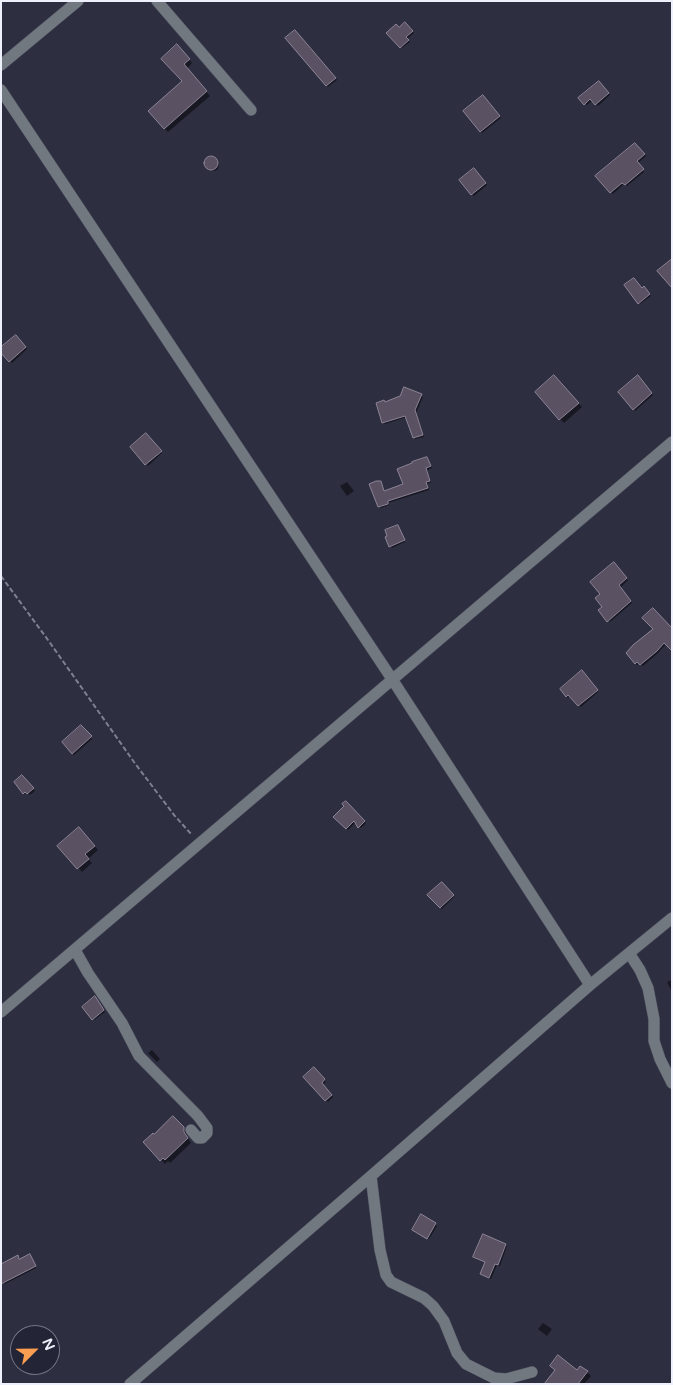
<!DOCTYPE html>
<html>
<head>
<meta charset="utf-8">
<style>
	body { margin:0 }
	#map { position:relative; width:673px; height:1385px; overflow:hidden; background:#2d2e40; font-family:"Varela Round",sans-serif }
	canvas { display:block }
	.frame { position:absolute; inset:0; border:2px solid #eef0fb; pointer-events:none }
	.north { position:absolute; left:10px; top:1325px; width:50px; height:50px; box-sizing:border-box; background:#232435; border:1px solid #747684; border-radius:50%; rotate:67deg; font-size:14px; font-weight:700; line-height:20px; text-align:center; color:#eef0fb }
	.north::after { content:''; display:block; margin:auto; width:18px; height:22px; background:#fb9e51; clip-path:polygon(50% 0,100% 100%,50% 72%,0 100%) }
</style>
</head>
<body>
<div id="map">
<canvas width="673" height="1385"></canvas>
<div class="frame"></div>
<div class="north">N</div>
</div>
<script>
const ctx = document.querySelector('canvas').getContext('2d');
ctx.lineJoin = 'round';
function fillPath(path, color) {
  ctx.fillStyle = color;
  ctx.fill(path, 'evenodd');
}
function strokePath(path, color, width, dash) {
  ctx.strokeStyle = color;
  ctx.lineWidth = width;
  ctx.lineCap = dash ? 'butt' : 'round';
  ctx.setLineDash(dash || []);
  ctx.stroke(path);
}
const shadow = new Path2D(`
	M405 24 414 33 407 39 410 42 402 48 388 33 399 29Z
	M295 32 337 80 328 87 287 38Z
	M177 46 192 63 187 69 210 96 168 132 164 128 184 82Z
	M598 83 610 95 598 106 593 100 587 105 580 98Z
	M483 96 501 118 482 133 465 112Z
	M635 144 646 156 637 164 644 172 627 186 625 183 613 194 597 177Z
	M212 157 218 162 219 166 217 170 214 171 207 166 206 162 208 158Z
	M474 169 487 185 474 196 460 180Z
	M644 288 651 296 640 304 639 303 642 290Z
	M15 336 27 349 12 363 1 351Z
	M638 377 653 395 635 411 619 392Z
	M558 380 582 407 564 423 560 419Z
	M405 388 423 397 416 413 424 437 415 439 407 417 385 424 383 422 386 403 401 397Z
	M146 434 162 453 148 466 131 447Z
	M427 458 432 468 427 470 431 482 427 484 429 490 388 503 389 505 381 508 379 506 380 482 385 492 404 485Z
	M347 482 354 491 347 496 340 486Z
	M399 528 405 542 392 548 390 546Z
	M614 564 628 580 620 588 632 603 610 622 600 610 603 607 602 594Z
	M654 629 667 643 658 653 643 666 639 663 637 665 627 653Z
	M582 672 598 692 581 707 571 695 568 698 561 689Z
	M81 726 92 739 74 755 63 742Z
	M22 777 35 791 30 795 27 792 25 794 16 783Z
	M346 803 366 823 361 828 356 822 348 830 335 817 345 807Z
	M83 833 98 850 88 859 92 863 82 872 59 846Z
	M442 884 454 897 442 909 429 895Z
	M672 980V992L667 982Z
	M96 999 105 1012 94 1020 83 1007Z
	M152 1050 160 1059 157 1062 148 1053Z
	M314 1069 326 1082 322 1085 333 1097 328 1102 305 1077Z
	M173 1117 188 1133 187 1137 191 1143 170 1163 168 1161 165 1164 145 1142Z
	M435 1224 437 1226 429 1239 415 1232Z
	M483 1236 507 1246 500 1266 497 1265 491 1279 482 1274 487 1262Z
	M18 1257 20 1260 31 1257 36 1268 5 1284 3 1282Z
	M543 1323 552 1329 547 1336 538 1329Z
	M577 1371 587 1372 591 1376 584 1384H546Z`);
const building = new Path2D(`
	M405 22 413 31 406 37 409 40 400 48 386 33 396 24 399 27Z
	M295 30 336 78 326 86 285 38Z
	M177 44 190 59 184 64 207 91 164 129 148 111 182 81 161 59Z
	M599 81 609 93 595 105 590 99 584 105 578 98Z
	M483 95 500 116 480 132 463 111Z
	M635 143 645 154 637 161 644 169 625 185 622 183 610 193 595 176Z
	M204 163a7 7 0 1 1 14 0a7 7 0 1 1-14 0Z
	M474 168 486 183 471 195 459 180Z
	M672 259V288L657 271Z
	M634 278 642 288 644 286 650 294 638 304 624 285Z
	M16 335 26 347 9 362 1 353V347Z
	M554 375 579 403 559 420 535 392Z
	M638 375 652 393 633 410 618 392Z
	M404 387 422 394 415 410 423 435 413 438 405 416 382 423 376 403 384 400 385 402 400 396Z
	M146 433 162 451 145 465 130 447Z
	M427 457 431 466 426 468 430 481 426 482 428 488 388 501V504L378 507 369 484 376 481H381L384 491 403 484 397 469 412 463V462Z
	M398 525 405 540 389 547 385 537 387 536 385 530Z
	M614 562 627 578 619 585 631 601 607 622 598 610 602 607 595 598 600 594 590 582Z
	M653 608 672 628V651L664 643 657 651 640 665 637 662 635 664 626 653 633 645 653 629 642 618Z
	M582 670 598 690 578 706 568 695 566 697 560 689Z
	M81 725 92 736 72 754 62 742Z
	M22 775 34 788 27 794 25 792 23 794 14 782Z
	M346 801 365 821 358 828 354 821 346 829 333 817 344 806 342 804Z
	M79 827 95 846 85 854 89 859 77 869 57 846Z
	M442 882 454 895 440 908 427 895Z
	M95 996 104 1010 92 1020 82 1007Z
	M314 1067 325 1079 322 1083 332 1095 325 1101 303 1077Z
	M173 1116 184 1127V1132L188 1138 165 1160 163 1158 160 1161 143 1142 153 1133 154 1134Z
	M421 1214 436 1223 427 1239 412 1230Z
	M483 1234 506 1244 498 1265 495 1264 489 1278 480 1274 485 1262 473 1257Z
	M30 1254 36 1266 1 1284V1264L18 1255 19 1259Z
	M558 1355 577 1370 580 1366 588 1371 578 1384H544L555 1370 550 1366Z`);
const path = new Path2D(`
	M1 576 48 640 134 762 174 815 192 835`);
const minor = new Path2D(`
	M157 1 251 110
	M1 65 78 1
	M1 90 392 679 590 985
	M75 950 88 973 122 1023 139 1056 198 1116 207 1128V1133L202 1138H198L191 1130
	M629 953 640 970 648 988 654 1019V1041L660 1059 672 1083
	M1 1012C225 822 448 631 672 442
	M371 1176 380 1250 386 1275 391 1282 424 1298 433 1306 444 1321 457 1353 466 1364 494 1378 506 1379 532 1372
	M130 1384 371 1176 590 985 672 918`);
fillPath(shadow, '#0007');
fillPath(building, '#5a5163');
strokePath(building, '#8e8498', 1);
strokePath(minor, '#48495a', 12);
strokePath(path, '#7f808f', 2, [5, 2.5]);
strokePath(minor, '#71787f', 11);
</script>
</body>
</html>
